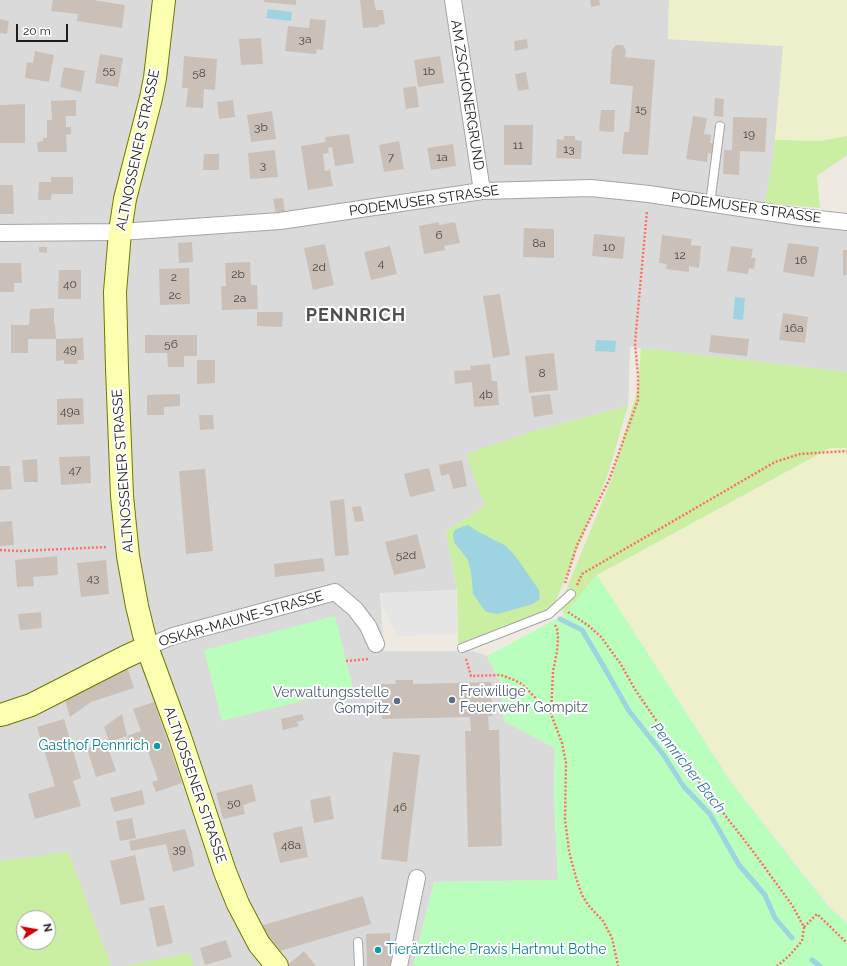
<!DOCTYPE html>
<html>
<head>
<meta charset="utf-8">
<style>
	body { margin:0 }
	#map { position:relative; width:847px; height:966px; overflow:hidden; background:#efeae1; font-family:Raleway,sans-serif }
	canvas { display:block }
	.north { position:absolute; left:16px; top:910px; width:40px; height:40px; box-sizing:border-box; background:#fff; border:1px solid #a5a5a5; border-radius:50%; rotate:79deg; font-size:11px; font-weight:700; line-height:16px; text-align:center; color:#1d1d1d }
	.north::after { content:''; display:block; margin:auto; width:14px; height:18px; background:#c90005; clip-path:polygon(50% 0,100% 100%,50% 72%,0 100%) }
	.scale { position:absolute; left:16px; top:24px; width:52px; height:18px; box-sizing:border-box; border:2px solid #1d1d1d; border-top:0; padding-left:5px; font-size:12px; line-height:14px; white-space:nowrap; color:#1d1d1d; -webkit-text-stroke:3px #fff; paint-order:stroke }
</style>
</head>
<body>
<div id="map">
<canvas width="847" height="966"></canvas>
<div class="north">N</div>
<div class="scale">20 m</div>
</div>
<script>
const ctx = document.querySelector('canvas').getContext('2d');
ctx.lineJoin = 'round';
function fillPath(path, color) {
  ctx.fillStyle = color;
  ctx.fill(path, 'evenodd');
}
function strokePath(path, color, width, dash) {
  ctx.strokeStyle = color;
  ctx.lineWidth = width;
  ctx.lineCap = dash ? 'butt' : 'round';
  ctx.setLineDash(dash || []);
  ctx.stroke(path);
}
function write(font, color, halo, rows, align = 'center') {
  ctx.font = font + ' Raleway,sans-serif';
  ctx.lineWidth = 4;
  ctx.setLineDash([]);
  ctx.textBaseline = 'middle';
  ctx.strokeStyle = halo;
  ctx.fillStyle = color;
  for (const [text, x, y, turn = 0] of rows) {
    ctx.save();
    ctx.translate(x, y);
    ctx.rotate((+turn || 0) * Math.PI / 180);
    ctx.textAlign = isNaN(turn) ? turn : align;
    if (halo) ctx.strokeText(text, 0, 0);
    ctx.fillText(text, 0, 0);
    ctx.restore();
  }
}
const residential = new Path2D(`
	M0 0H669L668 39 784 46 774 153 763 216 847 227V372L630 347 628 406 538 430 485 506 446 531 457 590 380 593 384 651H473L487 656 501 684 504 721 555 748 554 796 558 880 434 882 413 966H0ZM24 918H48V942H24Z`);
const farmland = new Path2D(`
	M669 0H847V136L820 141 775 140 783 46 668 39Z
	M830 448H847V921L828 903 734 784 597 575Z`);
const grass = new Path2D(`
	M847 136V155L817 176 820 208 765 203 774 153 775 140 820 141Z
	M641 348 847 372V448H830L597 575 564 615 560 605 611 480 638 387Z
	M628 406 607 477 553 608 469 641 458 644 457 590 446 531 485 506 466 454 538 430Z
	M68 852 111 966H0V861ZM24 918H48V942H24Z
	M189 953 194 966H125Z`);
const park = new Path2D(`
	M597 575 731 782 828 906 847 923V966H413L434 882 558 880 554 796 555 748 504 721 501 684 487 656 564 615Z
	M335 616 353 688 222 721 204 650Z`);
const parking = new Path2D(`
	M456 590 458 634 398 636 382 607V593Z`);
const water = new Path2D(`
	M268 9 292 12 291 21 266 18Z
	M735 297 745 298 743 320 733 319Z
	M596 340 616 341 615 352 595 351Z
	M468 525 477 531 506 546 516 557 539 590 540 599 533 604 498 614 486 612 473 594 471 572 468 560 454 542 453 534 455 530 464 526Z`);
const stream = new Path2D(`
	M560 619 582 630 604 667 629 711 663 754 684 787 710 814 739 865 765 895 775 918 792 938
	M812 960 820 966`);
const building = new Path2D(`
	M53 0H93L125 5 122 28 77 21 78 14 51 11Z
	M264 0H296V5L264 2Z
	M360 0H374L376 10H383L385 24 378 25 379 27 363 28Z
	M590 0H599L600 5 591 7Z
	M0 19 9 21 7 34 0 33Z
	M310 19 326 20 323 50 317 49 316 54 285 51 288 26 309 28Z
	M261 38 263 64 241 65 239 39Z
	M527 39 528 48 515 51 514 41Z
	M616 45H623L626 51 625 57 655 60 648 155 622 154 624 132H629L633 86 610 84 612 50Z
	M35 51 54 55 49 82 25 78 27 62 33 63Z
	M100 54 123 58 118 87 95 83Z
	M184 56 217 59 215 90 204 89 203 108 186 107 188 88H182Z
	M440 56 444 83 418 87 414 60Z
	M64 67 85 71 81 92 60 87Z
	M526 72 529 89 518 91 515 74Z
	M416 86 419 107 406 109 403 88Z
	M715 98 724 99 723 117 714 116Z
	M76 100V116H66V127H71V134L66 135 67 152H38L37 142 43 141V138H47V120H52L51 101Z
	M233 100 235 117 219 119 217 102Z
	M25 104V143H0V105Z
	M601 110H615L614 132 599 131Z
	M272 111 276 139 251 142 247 115Z
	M693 116 707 118 704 134 711 135 710 143H716L714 154 708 153 707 162 686 159Z
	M733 117 767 118 765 152 740 151 739 175 723 174 724 150H732Z
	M504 125H533L532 165H504Z
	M349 134 354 163 335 166 332 147 328 148 329 153 323 154 325 171 330 170 333 186 308 190 301 146 326 142 325 137Z
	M564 136H575V140L582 141 581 159 556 158 557 139 564 140Z
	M399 141 404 169 384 172 379 145Z
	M453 144 456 166 431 170 427 148Z
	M275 150 278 177 250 179 248 153Z
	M204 154H219V170H203Z
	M51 177H73V194H52L51 200H38L39 182H51Z
	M0 185H13L14 214H0Z
	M283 198 285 212 276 214 273 199Z
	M439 222V225L455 222 460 243 444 246 445 250 424 254 419 226Z
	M524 228 554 229V258L523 257Z
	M594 234 625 237 623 259 592 256Z
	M662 235 692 239 691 245 701 246 699 268 689 266V272L666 269 667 264 659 263Z
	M192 242 193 262 179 263 178 243Z
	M788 243 819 247 814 277 783 272Z
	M325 244 334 285 313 290 304 248Z
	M390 246 397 274 371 280 364 252Z
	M731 246 753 249 751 258H756L754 269 749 268 748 274 727 271Z
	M39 247H47V253L39 252Z
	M843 250H847V275H843Z
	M250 262 251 285H257L258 309 222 310 221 286H226L225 263Z
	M0 263H21L22 283H14V292H0Z
	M189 268 190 304 160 305 159 269Z
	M59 270H81V299H58Z
	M500 294 510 355 493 358 483 296Z
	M54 308V324H55L56 339 83 338 84 360H78L77 364H64V360L56 361V339H28V353H11V325H29L30 309Z
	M257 312H283L282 327 257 326Z
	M783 313 808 317 805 343 779 340Z
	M145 335H197V356H184V367H168L167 353H145Z
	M711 335 749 339 747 356 709 352Z
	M554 353 558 390 529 393 525 356Z
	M197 360H215V383L197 384Z
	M490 364 492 381H497L499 405 474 407 472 382 455 384 454 371 471 370 470 366Z
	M180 394V406L164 407V415H147V395Z
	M550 394 553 414 534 417 531 396Z
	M83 398 84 424 57 425V399Z
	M199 415H213L214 429 200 430Z
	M90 456 91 483 61 485 59 457Z
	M37 459 38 482H24L22 460Z
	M462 460 467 486 453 489 449 474 441 476 439 465Z
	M0 466H10L12 489 0 490Z
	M429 468 435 491 410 497 404 474Z
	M205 469 213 551 186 554 179 471Z
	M344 499 349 555 335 556 330 501Z
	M361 506 364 521 355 522 352 507Z
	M12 521 14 545 0 546V522Z
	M417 534 426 568 394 575 385 542Z
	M57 556 58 575 33 577 34 586 17 587 15 560Z
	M323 558 325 571 275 577 274 564Z
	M106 560 109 594 81 597 77 563Z
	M41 612 42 628 20 630 18 614Z
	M127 667 134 688 91 702 70 717 64 697Z
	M395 680H413V684L491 682 492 716H488L489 730H499L502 846 468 847 465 731H471L470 717 382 719 381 684H396Z
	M154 702 182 783 156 792 152 782 158 780 145 743 131 748 127 736 141 731 133 709Z
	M122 714 127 736 109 742 104 727Z
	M302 714 304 720 297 722 299 726 283 730 281 719Z
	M64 719 81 778 73 781 81 806 35 819 28 794 55 786 37 727Z
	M106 742 116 771 96 777 87 749Z
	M393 752 420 755 407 862 381 859Z
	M252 784 256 801 243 805 245 814 223 819 216 793Z
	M142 790 145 804 114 812 110 798Z
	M330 796 334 819 314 823 310 800Z
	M132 818 136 838 120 841 116 821Z
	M302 826 308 857 280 863 273 833Z
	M185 829 193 855H192L195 866 173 872 166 844 131 851 129 841Z
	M135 855 145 900 121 905 110 861Z
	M363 896 371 924 277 952 260 926Z
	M164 905 173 943 157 947 149 908Z
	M390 933 391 966H367L366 934Z
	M226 940 232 957 205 965 200 948Z
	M304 951 316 966H290L288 965Z`);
const path = new Path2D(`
	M0 550 20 551 107 547
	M565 583 577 545 609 480 638 400V375L635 343 647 211
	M577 585 582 574 775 462 800 454 847 451
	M568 612 589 626 601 637 620 663 636 691 693 774 752 850 792 905 804 927 802 941 789 956 777 966
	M555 625 557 629 558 637 557 652 553 671 551 714 562 743 566 763 565 819 569 851 576 878 582 895 588 905 603 921 612 938 618 966
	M466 659 471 676 501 675 514 680 522 684 550 713
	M346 661 369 659
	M804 927 817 914 847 943`);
const lane = new Path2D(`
	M710 204 720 126
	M462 648 549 614 571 594
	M358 942 359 966`);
const street = new Path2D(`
	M453 0 482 191
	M0 233 120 232 280 221 482 191 591 188 649 194 800 217 847 222
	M147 647 173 636 335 592 355 609 368 626 376 644
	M399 966 417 878`);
const secondary = new Path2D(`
	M164 0 155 78 151 98 125 199 120 232 115 292 117 368 122 496 128 556 137 606 147 647 180 737 225 872 238 904 259 944 277 966
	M0 715 4 714 31 705 125 657 147 647`);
const markers = [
	[452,700,4,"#5c6f8a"],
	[397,701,4,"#5c6f8a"],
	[157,746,4,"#0f9aa8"],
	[378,950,4,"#0f9aa8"]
];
const numberNames = [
	["3a",305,39],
	["55",109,70],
	["1b",429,71],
	["58",199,73],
	["15",641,109],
	["3b",261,127],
	["19",749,134],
	["11",518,145],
	["13",569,149],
	["7",391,157],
	["1a",442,157],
	["3",263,165],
	["6",439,235],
	["8a",539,243],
	["10",609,247],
	["12",680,255],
	["16",801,260],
	["4",381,263],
	["2d",319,267],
	["2b",238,274],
	["2",174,277],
	["40",70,284],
	["2c",175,295],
	["2a",240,298],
	["16a",794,328],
	["56",171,344],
	["49",70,349],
	["8",542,373],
	["4b",486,394],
	["49a",70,411],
	["47",75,470],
	["52d",406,555],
	["43",93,578],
	["50",234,803],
	["46",400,807],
	["48a",291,845],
	["39",179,849]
];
const streetNames = [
	["AM ZSCHONERGRUND",467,95,81],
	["ALTNOSSENER STRASSE",138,150,-78],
	["PODEMUSER STRASSE",424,201,-8],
	["PODEMUSER STRASSE",746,208,8],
	["ALTNOSSENER STRASSE",123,471,-94],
	["OSKAR-MAUNE-STRASSE",241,619,-16],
	["ALTNOSSENER STRASSE",195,785,71]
];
const serviceNames = [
	["Freiwillige",460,692],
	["Feuerwehr Gompitz",460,708],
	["Verwaltungsstelle",389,693,"right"],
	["Gompitz",389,709,"right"]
];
const cultureNames = [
	["Gasthof Pennrich",149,746],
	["Tierärztliche Praxis Hartmut Bothe",386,950,"left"]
];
const waterNames = [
	["Pennricher Bach",688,768,52]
];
const districtNames = [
	["PENNRICH",356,316]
];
fillPath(residential, '#dbdada');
fillPath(farmland, '#eef0cb');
fillPath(grass, '#caeea2');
fillPath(park, '#bafebd');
fillPath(parking, '#e5e5e5');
fillPath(water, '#9ed3e1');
strokePath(stream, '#9ed3e1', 5);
fillPath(building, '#cbc0b7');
strokePath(lane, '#a4a4a4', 10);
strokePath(street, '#a4a4a4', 18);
strokePath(secondary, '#6e7700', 24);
strokePath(path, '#ff6e62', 2.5, [2, 2]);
strokePath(lane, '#fff', 8);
strokePath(street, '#fff', 16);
strokePath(secondary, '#fdffb0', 22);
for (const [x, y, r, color] of markers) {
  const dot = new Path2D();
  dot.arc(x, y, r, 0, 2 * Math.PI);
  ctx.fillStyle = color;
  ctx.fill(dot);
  strokePath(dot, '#fff', 1.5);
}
write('12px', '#484644', null, numberNames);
write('14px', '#1d1d1d', '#fff', streetNames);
write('14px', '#4e5e75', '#fff', serviceNames, 'left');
write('14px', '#0d838f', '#fff', cultureNames, 'right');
write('italic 15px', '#3f79ac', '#fff', waterNames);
ctx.letterSpacing = '1px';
write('bold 18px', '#505050', '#fff', districtNames);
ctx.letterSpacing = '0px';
</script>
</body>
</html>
